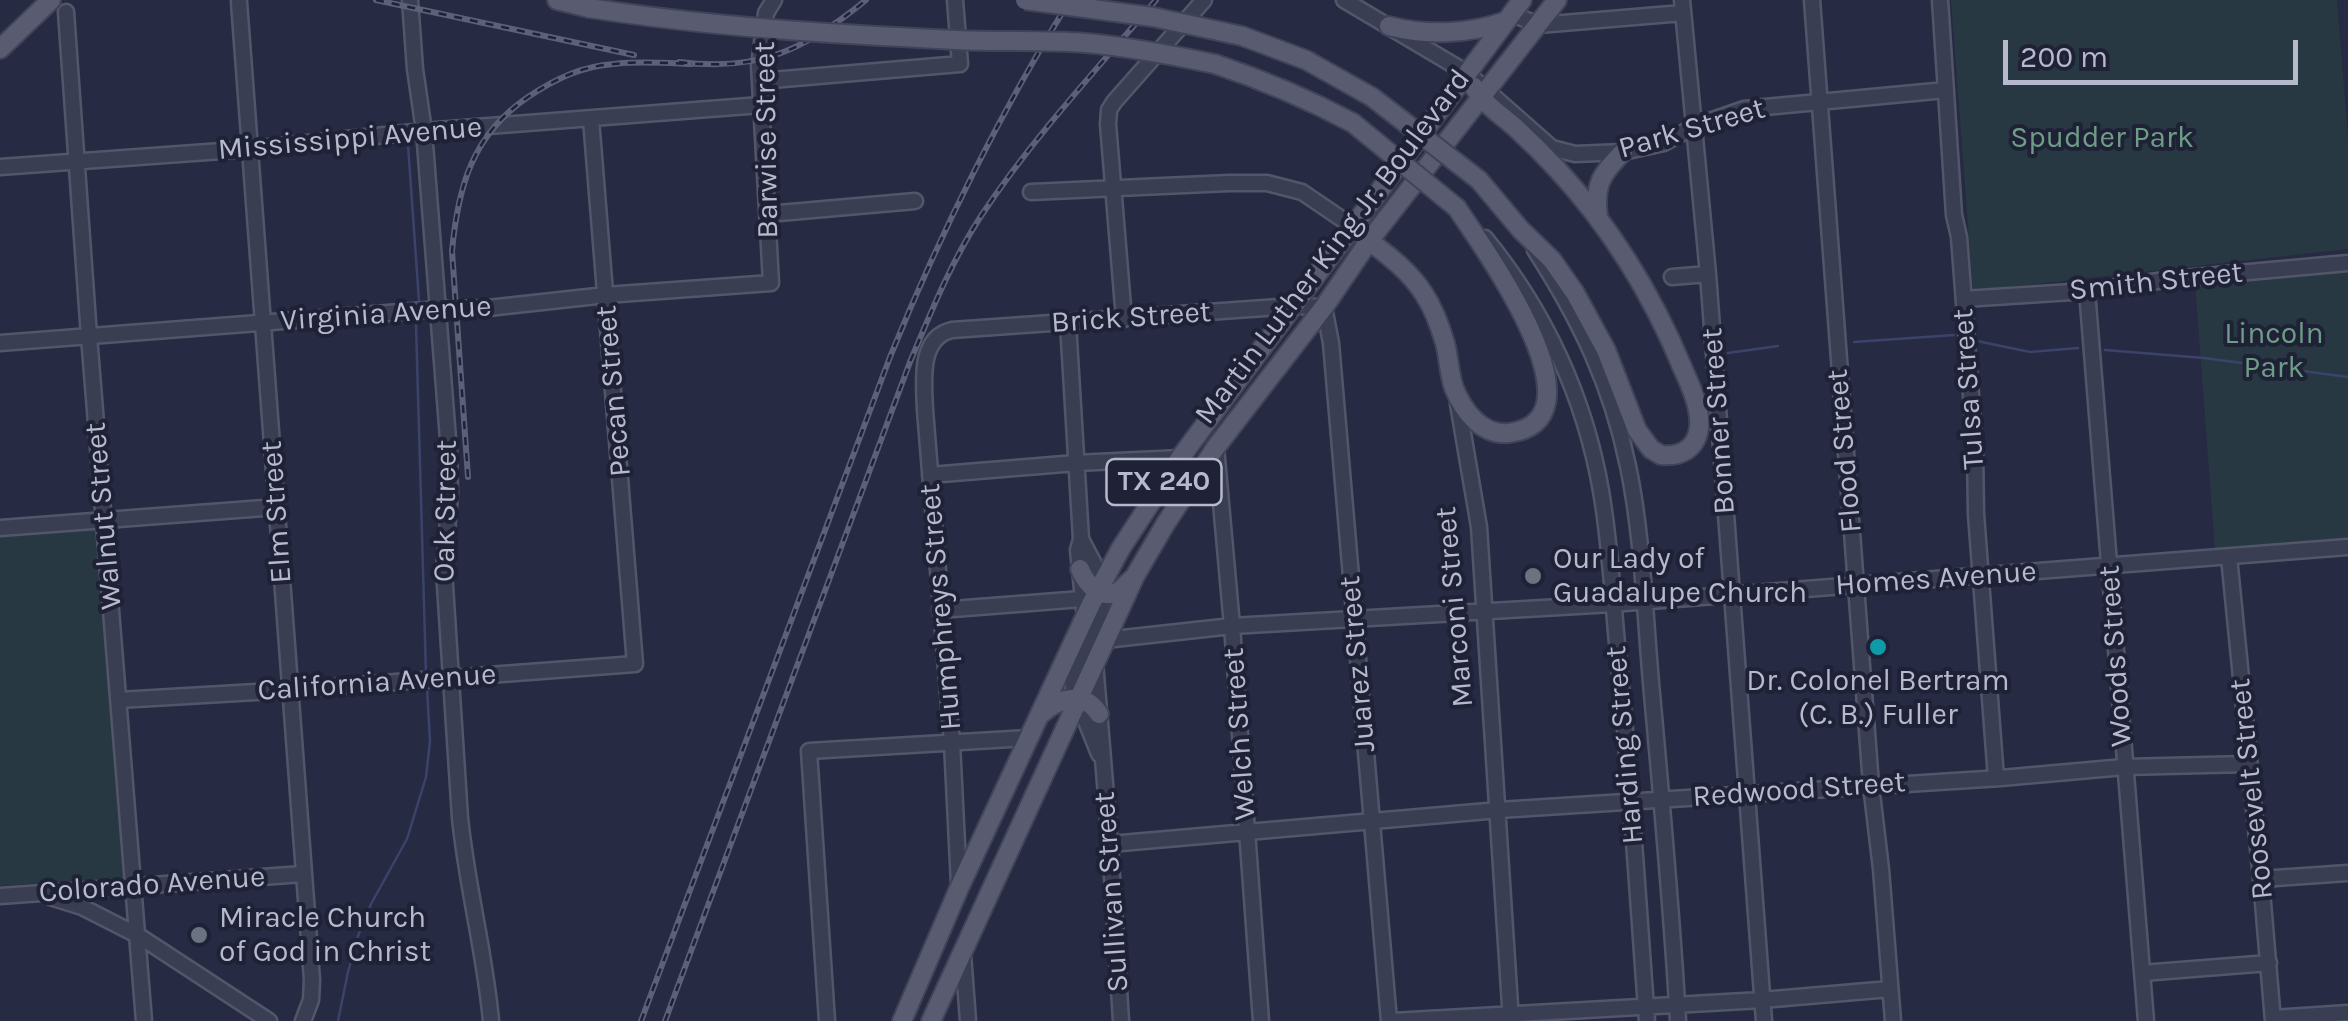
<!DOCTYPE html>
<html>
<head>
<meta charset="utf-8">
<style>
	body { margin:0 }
	#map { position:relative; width:2348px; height:1021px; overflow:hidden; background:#262a42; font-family:Karla,sans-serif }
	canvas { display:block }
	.scale { position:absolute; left:2003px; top:40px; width:295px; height:45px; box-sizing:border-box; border:5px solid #b7bacc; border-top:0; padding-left:12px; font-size:30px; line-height:35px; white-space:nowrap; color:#b7bacc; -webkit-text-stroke:8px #1f2237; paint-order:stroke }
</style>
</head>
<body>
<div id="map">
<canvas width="2348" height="1021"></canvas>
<div class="scale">200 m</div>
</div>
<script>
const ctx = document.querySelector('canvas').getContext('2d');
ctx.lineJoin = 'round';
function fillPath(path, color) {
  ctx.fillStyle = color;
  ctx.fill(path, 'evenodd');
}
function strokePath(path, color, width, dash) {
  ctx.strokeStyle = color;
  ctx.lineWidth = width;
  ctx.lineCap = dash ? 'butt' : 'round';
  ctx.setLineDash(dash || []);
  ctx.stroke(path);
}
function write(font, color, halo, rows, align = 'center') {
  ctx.font = font + ' Karla,sans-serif';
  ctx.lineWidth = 8;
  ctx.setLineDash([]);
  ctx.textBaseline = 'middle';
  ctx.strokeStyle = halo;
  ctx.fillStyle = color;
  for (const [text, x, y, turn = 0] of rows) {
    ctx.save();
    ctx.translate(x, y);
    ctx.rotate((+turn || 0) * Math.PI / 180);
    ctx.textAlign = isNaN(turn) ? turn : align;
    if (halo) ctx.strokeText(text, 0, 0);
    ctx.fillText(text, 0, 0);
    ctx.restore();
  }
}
const green = new Path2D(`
	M1951 0H2337L2348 138V249L1973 291Z
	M2348 270V541L2215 551 2195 283Z
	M96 529 123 877 0 886V537Z`);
const stream = new Path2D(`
	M408 145 419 301
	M416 325 426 674
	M1977 341 2030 352 2078 348
	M1854 342 1954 335
	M2105 350 2204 358 2348 377
	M1728 353 1778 346
	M338 1021 348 972 358 936 371 904 407 839 426 777 430 741 427 688`);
const minor = new Path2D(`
	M410 0 415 69 424 131 449 452 450 494 444 570 460 818C467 887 485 953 491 1021
	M1344 0 1467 73 1552 148 1575 154 1623 152 1664 143 1695 126 1744 109 1946 90
	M1682 0 1708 274 1764 1021
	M1812 0 1871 785 1881 869 1893 1021
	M1940 0 1954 215 1959 237 1975 448 1976 514 1996 778
	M239 2 312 980 311 1000 303 1021
	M66 12 89 336 144 1021
	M1512 14 1539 25 1683 13
	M760 81 960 64 955 0
	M0 167 249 149 424 131 761 105
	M1031 192 1229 183H1267L1302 192 1352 226
	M768 214 915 201
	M1485 238C1545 311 1585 398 1601 491 1611 548 1613 607 1619 665 1631 783 1638 902 1647 1021
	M1535 250C1580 320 1611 384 1628 466 1643 537 1645 620 1652 694 1662 803 1672 912 1678 1021
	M1672 277 1708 274
	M2087 291 2146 1021
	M1964 299 2087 291 2172 279 2348 263
	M1124 319 1108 124 1109 110 1114 102 1204 0
	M1068 323 1081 539 1078 550 1087 638 1082 658 1073 680V689L1099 754
	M0 343 439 309 488 308 606 295 771 283 759 65 766 13 774 0
	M1458 404 1479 527 1511 1021
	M1216 447 1232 626 1261 1021
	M930 475 1076 463 1180 458
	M0 528 277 507
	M1081 539 1103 581 1105 594 1098 628 1095 662 1110 844 1121 1021
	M2229 557 2261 879 2273 1021
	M940 610 1082 599
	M1105 640 1232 626 1612 604 2348 547
	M119 700 290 690 635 664 591 119
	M1110 844 1499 810 2001 778 2124 767 2248 764
	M2261 879 2348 873
	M959 884 952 743 925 410C924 382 918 338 952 330L1293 306 1324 307 1331 343 1389 1021
	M0 896 303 874
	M50 897 82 907 139 936 269 1021
	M963 954 968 1021
	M2142 973 2269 963
	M2273 1018 2348 1013
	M827 1021 809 751 1028 738
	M1393 1021 1762 1000 1890 989`);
const major = new Path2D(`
	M557 0 589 8
	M1389 26C1426 36 1470 34 1506 21
	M1242 36 1306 60 1372 97
	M0 49 51 0
	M1215 64C1263 80 1308 99 1353 123
	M1474 87C1484 105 1503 116 1518 130 1531 142 1544 155 1556 168 1610 226 1653 296 1683 369 1691 387 1701 408 1699 428 1696 449 1681 457 1661 455L1651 449 1637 430 1606 350 1575 293 1552 260 1521 230 1479 180
	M1598 217C1594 185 1601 174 1623 152
	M1363 236C1385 253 1409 270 1424 294 1434 309 1440 326 1445 343 1449 358 1449 374 1454 388 1463 411 1482 436 1509 433 1610 420 1481 245 1457 208
	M1080 569C1086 584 1101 601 1119 591 1124 588 1127 583 1132 579
	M1041 714C1059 698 1084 690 1099 714
	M902 1021 960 886 1091 604 1121 548 1180 458 1522 0
	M931 1021 1135 576 1166 523 1216 447 1324 307 1369 241 1557 0`);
const rail = new Path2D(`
	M376 0 634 55
	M679 62C759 72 805 50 866 0
	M468 477 452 251C458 187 472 135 528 97 555 79 582 66 614 64 640 61 667 63 692 64
	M641 1021 890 357C940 234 1000 113 1070 0
	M665 1021 910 362C931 312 951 262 981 216 1032 139 1096 70 1156 0`);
const majorBridge = new Path2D(`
	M1025 0 1153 17 1242 36
	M589 8C711 27 832 34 956 40 999 42 1043 40 1086 43 1130 47 1172 55 1215 64
	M1372 97 1479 180
	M1353 123 1457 208`);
const markers = [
	[1533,576,10,"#6b7280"],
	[1878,647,10,"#0f9aa8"],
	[199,935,10,"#6b7280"]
];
const shields = [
	[1164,482,115]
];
const shieldNames = [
	["TX 240",1164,482]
];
const streetNames = [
	["Park Street",1692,129,-16],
	["Mississippi Avenue",350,139,-5],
	["Barwise Street",767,140,-91],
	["Martin Luther King Jr. Boulevard",1333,247,-53],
	["Smith Street",2156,282,-6],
	["Virginia Avenue",386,314,-4],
	["Brick Street",1131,318,-4],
	["Tulsa Street",1969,389,-94],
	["Pecan Street",614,391,-95],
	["Bonner Street",1719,421,-94],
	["Flood Street",1845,451,-95],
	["Oak Street",446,511,-89],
	["Elm Street",277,512,-94],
	["Walnut Street",104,516,-95],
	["Homes Avenue",1936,579,-4],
	["Humphreys Street",941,607,-95],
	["Marconi Street",1455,607,-95],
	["Woods Street",2116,656,-94],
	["Juarez Street",1358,664,-95],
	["California Avenue",377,683,-4],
	["Welch Street",1240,734,-94],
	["Harding Street",1625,745,-95],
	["Roosevelt Street",2252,789,-96],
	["Redwood Street",1799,790,-4],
	["Colorado Avenue",152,885,-4],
	["Sullivan Street",1112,892,-94]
];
const parkNames = [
	["Spudder Park",2102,138],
	["Lincoln",2274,334],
	["Park",2274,368]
];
const poiNames = [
	["Our Lady of",1553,559],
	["Guadalupe Church",1553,593],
	["Dr. Colonel Bertram",1878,681,"center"],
	["(C. B.) Fuller",1878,715,"center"],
	["Miracle Church",219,918],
	["of God in Christ",219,952]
];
fillPath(green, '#283843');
strokePath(stream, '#3b436a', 2.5);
strokePath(minor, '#525669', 19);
strokePath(major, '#414458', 22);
strokePath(minor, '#3a3e52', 14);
strokePath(major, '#595c71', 18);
strokePath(rail, '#5c6078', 6);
strokePath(rail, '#1f2237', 2.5, [8]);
strokePath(majorBridge, '#414458', 22, []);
strokePath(majorBridge, '#595c71', 18);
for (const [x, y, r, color] of markers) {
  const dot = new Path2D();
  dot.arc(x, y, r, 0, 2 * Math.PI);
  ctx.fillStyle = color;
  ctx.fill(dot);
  strokePath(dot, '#1f2237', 4);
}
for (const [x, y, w] of shields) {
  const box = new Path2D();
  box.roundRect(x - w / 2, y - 23, w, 46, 8);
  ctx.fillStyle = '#1f2237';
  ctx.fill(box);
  strokePath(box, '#b7bacc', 2.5);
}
write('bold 28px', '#b7bacc', null, shieldNames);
write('30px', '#b7bacc', '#1f2237', streetNames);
write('30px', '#6e9d85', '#1f2237', parkNames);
write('30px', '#b7bacc', '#1f2237', poiNames, 'left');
</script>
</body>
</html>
